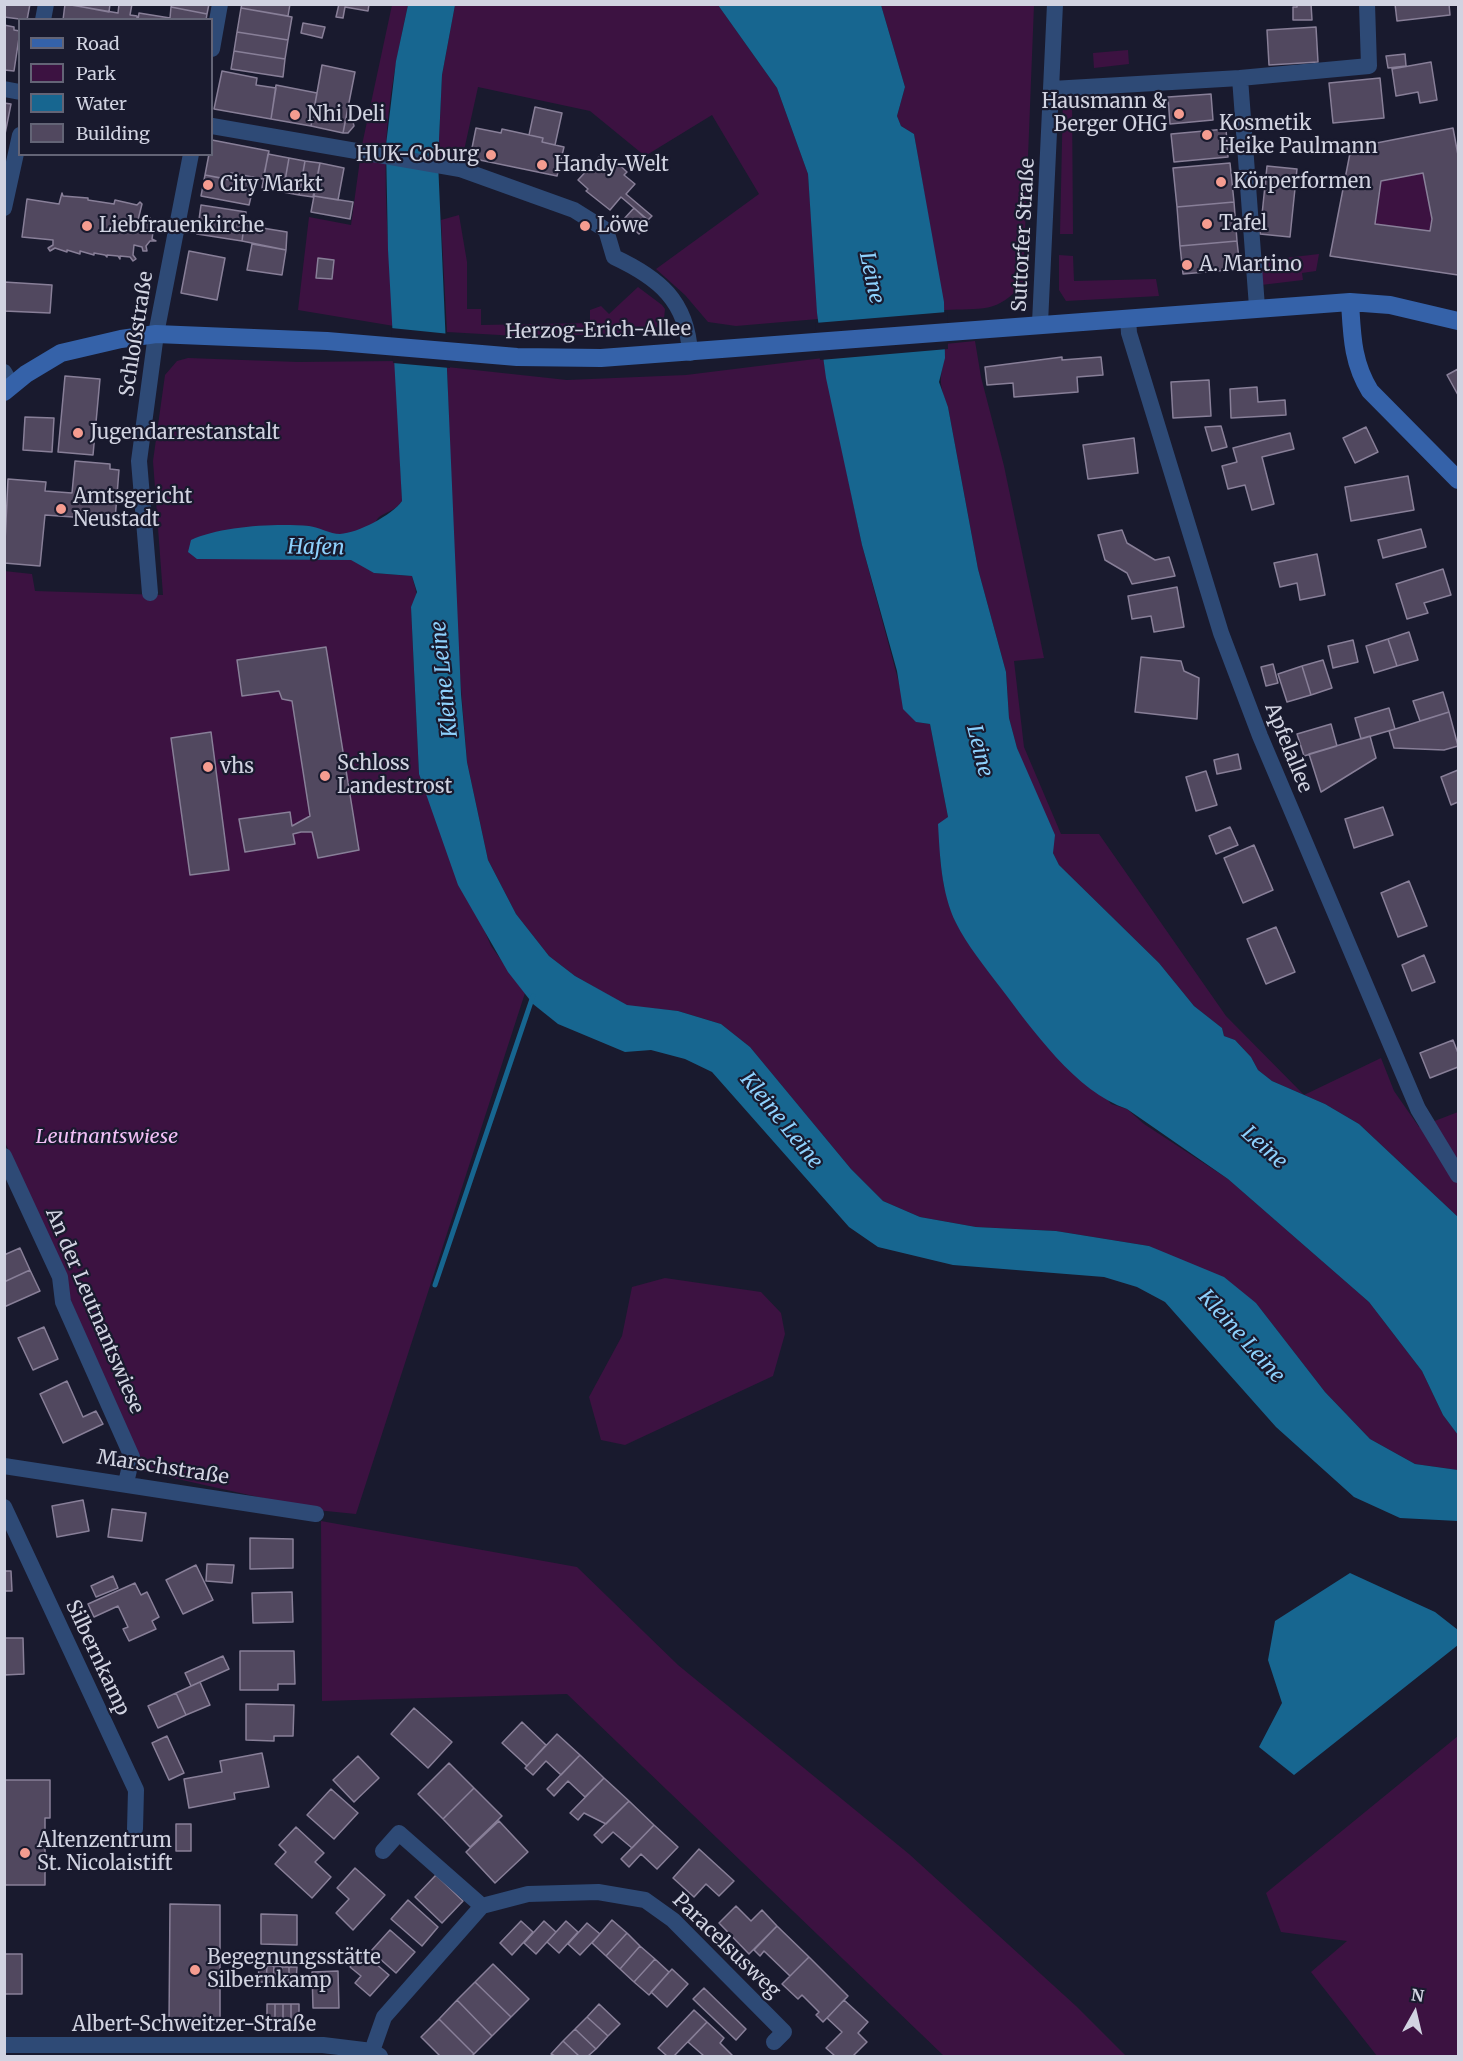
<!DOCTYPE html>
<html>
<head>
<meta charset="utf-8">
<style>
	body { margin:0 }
	#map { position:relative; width:1463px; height:2061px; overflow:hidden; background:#191a2e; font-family:Merriweather,serif }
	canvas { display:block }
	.frame { position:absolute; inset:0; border:6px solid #d1d3e1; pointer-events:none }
	.legend { position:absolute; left:18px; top:18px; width:195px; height:138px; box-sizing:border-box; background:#191a2e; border:2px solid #636476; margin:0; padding:8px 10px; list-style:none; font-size:18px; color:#d1d3e1 }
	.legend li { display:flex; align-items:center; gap:12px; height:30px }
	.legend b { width:30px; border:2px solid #636476 }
	.north { position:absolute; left:1385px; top:1983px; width:60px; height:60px; -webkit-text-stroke:4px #191a2e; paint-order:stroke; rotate:8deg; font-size:16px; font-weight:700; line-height:24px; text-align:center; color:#d1d3e1 }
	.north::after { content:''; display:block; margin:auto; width:21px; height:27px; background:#d1d3e1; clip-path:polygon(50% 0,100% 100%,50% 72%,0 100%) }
</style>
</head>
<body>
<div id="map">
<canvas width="1463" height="2061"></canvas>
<div class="frame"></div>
<ul class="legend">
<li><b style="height:8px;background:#3562a9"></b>Road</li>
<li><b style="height:16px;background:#3c1241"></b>Park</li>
<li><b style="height:16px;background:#176690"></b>Water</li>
<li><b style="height:16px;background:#51485f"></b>Building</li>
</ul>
<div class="north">N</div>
</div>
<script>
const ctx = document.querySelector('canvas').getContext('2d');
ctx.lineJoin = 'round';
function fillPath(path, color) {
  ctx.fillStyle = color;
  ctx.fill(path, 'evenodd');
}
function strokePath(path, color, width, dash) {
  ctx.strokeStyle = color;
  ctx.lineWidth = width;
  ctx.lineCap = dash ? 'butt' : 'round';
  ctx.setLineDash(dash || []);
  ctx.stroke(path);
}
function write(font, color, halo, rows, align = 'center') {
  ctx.font = font + ' Merriweather,serif';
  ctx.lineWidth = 4.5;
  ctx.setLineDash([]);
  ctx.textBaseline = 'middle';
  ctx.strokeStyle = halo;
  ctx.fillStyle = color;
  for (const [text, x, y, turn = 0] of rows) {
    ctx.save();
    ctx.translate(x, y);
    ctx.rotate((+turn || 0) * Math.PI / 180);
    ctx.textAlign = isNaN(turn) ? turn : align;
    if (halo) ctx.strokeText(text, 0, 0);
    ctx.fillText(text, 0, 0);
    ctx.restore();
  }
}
const green = new Path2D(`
	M392 5H408C398 51 388 98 386 146 384 206 390 266 394 326L298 310 309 217 351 225 362 145Z
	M455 5H718L777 88 808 174 818 319 736 326 708 322 685 295 656 269 759 194 712 115 645 156 590 111 478 87 461 164 438 161 442 75Z
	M881 5H1034L1023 283C998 314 981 308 944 310L914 134 901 126 897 116 905 87Z
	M1128 50 1129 64 1094 68 1093 53Z
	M1063 97H1072L1073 234H1060Z
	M1423 173 1432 219 1430 231 1375 224 1381 181Z
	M459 215 467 262V309H481V325L590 323V310L601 306 609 314 638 287 662 305 665 309 664 319 656 328 628 334 517 336 447 332 441 220Z
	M1319 254 1316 271 1302 273 1303 280 1261 285 1259 261Z
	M1059 255 1073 256 1074 281 1156 279 1159 296 1066 301 1059 290Z
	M975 341 981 377 1004 466 1044 658 1014 661 1024 747 1061 834H1099L1226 1016 1304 1095 1381 1058 1394 1091 1419 1127 1458 1112V1217L1359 1124 1325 1104 1272 1081 1258 1070 1251 1057 1235 1040 1224 1036 1222 1028 1194 1006 1159 963 1059 865 1053 853 1052 843 1017 748 1009 718 1006 672 978 569 948 407C934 374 945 374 945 344Z
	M188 358 298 362 396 361 402 501C396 510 388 511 379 517 370 524 374 560 374 573L412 576C415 590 420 593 411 607L419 774 491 946 525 993 356 1514 316 1510 142 1471 5 1142 4 571 32 574 35 591 163 595 153 461 165 375 177 361Z
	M823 358 862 545 900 687 916 722 930 724 948 817 940 859 944 886 956 923 1111 1104 1127 1109 1144 1124 1228 1179 1369 1302 1422 1371 1443 1415 1458 1435V1470L1415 1464 1370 1439 1325 1392 1256 1303 1149 1246 1056 1231 976 1227 920 1217 883 1201 851 1169 750 1047 721 1024 678 1011 627 1006 575 976 549 956 516 914 488 860 467 762 455 614 447 367 567 380 686 375Z
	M665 1278 761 1292 781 1313 785 1334 773 1376 625 1445 601 1440 589 1397 622 1336 632 1287Z
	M321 1521 577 1567 678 1665 909 1854 1076 2006 1126 2056H944L567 1694 322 1701Z
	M1458 1736V2056H1377L1311 1972 1347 1941 1281 1932 1266 1893Z`);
const water = new Path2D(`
	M408 5H455L442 75 438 161 461 694 467 762 488 860 516 914 549 956 575 976 627 1005 678 1011 721 1024 750 1047 851 1169 883 1201 920 1217 976 1227 1056 1231 1149 1246 1224 1277 1256 1303 1325 1392 1370 1439 1415 1464 1458 1470V1521L1400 1518 1354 1497 1276 1427 1165 1302 1137 1287 1104 1277 953 1265 878 1247 849 1227 712 1072 685 1059 651 1050 625 1052 558 1024 533 1004 508 972 458 885 419 774 411 607 417 592 412 576 374 573 351 560 197 559 188 552 191 540C220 526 276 523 309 526 319 527 330 534 340 534 358 533 392 515 402 501L388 250 386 145 396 61Z
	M718 5H881L905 87 897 116 901 126 914 134 944 302 945 358 939 382 948 407 978 569 1006 672 1009 718 1017 748 1055 835 1053 853 1059 865 1159 963 1194 1006 1222 1028 1224 1036 1235 1040 1251 1057 1258 1070 1272 1081 1325 1104 1359 1124 1458 1217V1435L1443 1415 1422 1371 1369 1302 1228 1179 1127 1109C1076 1092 1032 1029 1000 987 985 967 967 945 956 923 941 892 940 857 938 824L948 817 930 724 916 722 903 709 897 671 862 545 826 378 817 313 808 174 777 88Z
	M1350 1573 1435 1612 1458 1630V1645L1294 1775 1259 1747 1282 1703 1268 1660 1275 1621Z`);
const pier = new Path2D(`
	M947 312 948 349 820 360 815 323Z
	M391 328 450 334V368L393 363Z`);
const stream = new Path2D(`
	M435 1285 533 996`);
const building = new Path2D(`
	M4 4H30L27 20 4 17Z
	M65 4 118 13 119 4H132L130 15 137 16V20H63Z
	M67 4H110L109 12Z
	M172 4H209L207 14 171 7Z
	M242 4H290L288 16 241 8Z
	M339 4H369L368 11 345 7 343 18 336 17Z
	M1297 4H1311L1312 20H1293V7H1297Z
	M1395 4H1449L1450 15 1397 21Z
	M171 7 207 14 206 20H138L139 13 170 18Z
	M241 8 292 17 288 40 237 32Z
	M303 23 325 27 322 38 301 33Z
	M4 25 14 27V30L20 31 14 71 4 70Z
	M1316 27 1318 62 1269 65 1267 30Z
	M237 32 288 40 285 59 234 51Z
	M234 51 285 59 283 77 231 69Z
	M1405 54 1406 66 1388 68 1386 56Z
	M1431 62 1437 100 1420 103 1418 92 1396 96 1392 69Z
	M322 65 355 72 343 133 311 126Z
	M222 71 257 78 256 85 276 88 271 119 214 109Z
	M1380 78 1384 118 1333 123 1329 83Z
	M276 85 317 93 311 126 271 119Z
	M1211 94 1213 120 1170 124 1168 97Z
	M4 103 11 104 4 139Z
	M535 107 562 113 555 145 542 142 543 138 529 135Z
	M346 118 353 122 354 126 348 133H343Z
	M476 128 501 133 502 129 543 138 542 142 564 147 557 176 470 158Z
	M1453 128 1458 155V275L1330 256 1351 148ZM1423 173 1432 219 1430 231 1375 224 1381 181Z
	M1226 129 1228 157 1174 162 1171 134Z
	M212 140 269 151 263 179 231 173 230 180 205 175 209 154H212Z
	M268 154 289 158 283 192 262 188Z
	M602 154 611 162 613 159 627 172 624 175 635 184 626 194 652 216 648 220 621 197 610 210 586 191 588 189 578 180Z
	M289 158 305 161 299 195 283 192Z
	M305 161 320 163 313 197 299 195Z
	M320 163 344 168 338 200 314 196Z
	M1230 163 1234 202 1177 207 1173 168Z
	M1267 166 1297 169 1290 237 1260 234Z
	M205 175 254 184 249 205 201 196Z
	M62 193 63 196 88 198V200L114 204 115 200 137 205 140 202 142 204 138 220 146 221 149 217 152 220 149 224 157 232H153L152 239 156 241H150L146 246 147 251H143L142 247 134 245 133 255 136 259 133 261 130 257 120 256V259L118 256 107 255V257L105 255 94 253V255L80 251V254L67 250V252L55 248 50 251 48 248 53 245V240L22 237 27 199 59 204Z
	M314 196 353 202 350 219 311 212Z
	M1234 202 1237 241 1180 246 1177 207Z
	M201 205 246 212 242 241 197 234Z
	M634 208 649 222 639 234 623 220Z
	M244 225 287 232 286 250 242 241Z
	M1237 241 1240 269 1183 274 1180 246Z
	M252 244 286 250 282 275 247 270Z
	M189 251 225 258 217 300 181 293Z
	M318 258 334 260 332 279 316 278Z
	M4 282 52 285 50 313 4 311Z
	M1062 357V360L1101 357 1103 375 1077 377 1078 392 1014 397 1013 383 987 385 985 367Z
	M1458 369V395L1447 375Z
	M65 376 100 379 93 455 58 452Z
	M1209 380 1211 416 1173 418 1171 382Z
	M1257 387 1258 402 1285 400 1286 415 1231 418 1230 389Z
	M25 417 54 418 52 452 23 450Z
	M1221 426 1227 447 1212 451 1205 427Z
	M1366 427 1378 452 1355 463 1343 438Z
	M1290 433 1294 449 1262 457 1274 504 1252 510 1245 485 1228 489 1222 466 1237 462 1233 448Z
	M1134 438 1138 473 1088 479 1083 445Z
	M75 461 110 464V469L119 470 115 520 45 515 40 566 4 563 8 479 46 482 45 491 72 493Z
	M1408 476 1414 510 1351 521 1345 487Z
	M1421 529 1426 547 1383 558 1378 540Z
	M1122 530 1127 543 1155 560 1169 557 1175 576 1132 584 1127 573 1105 560 1098 535Z
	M1317 554 1325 595 1300 600 1297 583 1280 587 1274 563Z
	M1443 569 1451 595 1424 603 1428 613 1407 619 1396 584Z
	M1177 587 1184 627 1154 632 1151 616 1132 619 1128 596Z
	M1409 632 1418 660 1397 666 1388 639Z
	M1388 639 1397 666 1374 673 1366 646Z
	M1353 640 1358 662 1333 668 1328 646Z
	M326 647 359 850 318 858 312 832H301L293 834 295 844 245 852 239 819 290 812 292 826 310 816 292 701 282 699 279 691 242 696 237 660Z
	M1141 657 1181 661 1184 671 1199 678 1197 719 1135 712Z
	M1323 660 1332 688 1311 695 1302 666Z
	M1273 664 1278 683 1266 686 1261 667Z
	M1302 666 1311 695 1287 702 1278 674Z
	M1443 692 1449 712 1420 721 1413 701Z
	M1389 708 1395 729 1361 739 1355 718Z
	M1449 712 1458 746 1444 750 1394 748 1389 731Z
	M1331 724 1337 746 1304 756 1297 734Z
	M211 732 229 870 190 875 171 738Z
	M1370 736 1376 758 1321 792 1309 754Z
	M1238 754 1241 769 1217 774 1214 760Z
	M1458 770V802L1451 805 1441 777Z
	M1206 771 1217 805 1196 811 1186 777Z
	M1383 807 1393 835 1354 848 1345 819Z
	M1230 827 1238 845 1216 854 1209 836Z
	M1254 845 1273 890 1243 903 1224 858Z
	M1409 881 1427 926 1398 937 1381 893Z
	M1276 927 1295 972 1266 984 1247 939Z
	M1424 955 1435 982 1412 991 1402 965Z
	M1453 1040 1458 1053V1067L1430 1078 1420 1053Z
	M20 1248 30 1270 4 1282V1255Z
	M30 1270 40 1291 4 1307V1282Z
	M44 1327 58 1359 33 1370 18 1338Z
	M67 1381 83 1417 96 1411 103 1424 63 1443 40 1394Z
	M83 1500 89 1531 57 1537 52 1506Z
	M112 1509 146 1513 142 1541 108 1537Z
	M250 1538 293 1539V1568L250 1569Z
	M207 1564 234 1565 232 1583 206 1581Z
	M196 1565 213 1600 183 1614 166 1580Z
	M4 1571H11L12 1591H4Z
	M113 1576 118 1588 96 1597 91 1586Z
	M135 1583 141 1595 147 1592 159 1617 152 1621 156 1629 129 1641 123 1629 128 1627 118 1606 94 1617 88 1604Z
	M292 1592 293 1622 253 1623 252 1593Z
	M4 1638H23L24 1674 4 1675Z
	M240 1651H294L295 1684H278V1690H240Z
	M223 1656 229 1669 191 1686 185 1673Z
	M200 1682 210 1705 186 1715 176 1693Z
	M176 1693 186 1715 158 1728 148 1706Z
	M246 1704 294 1705 293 1736H274V1741L246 1740Z
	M414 1708 452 1742 428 1768 391 1734Z
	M522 1722 546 1745 527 1766 502 1743Z
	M557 1734 580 1755 561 1775 546 1761 533 1775 525 1768Z
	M167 1736 184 1773 169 1780 152 1743Z
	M262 1753 269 1787 234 1793 235 1799 189 1808 184 1779 222 1772 220 1761Z
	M580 1755 604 1778 585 1797 568 1781 554 1796 547 1789Z
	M358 1756 379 1778 354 1802 333 1780Z
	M449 1763 474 1788 443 1819 418 1794Z
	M604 1778 629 1801 606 1824 584 1813 578 1820 570 1813Z
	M5 1780H50V1818H45V1885H4Z
	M474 1788 502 1816 470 1847 443 1819Z
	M331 1789 358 1813 334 1839 307 1815Z
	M629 1801 654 1825 632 1848 613 1832 602 1843 594 1835Z
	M499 1821 528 1852 495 1883 466 1852Z
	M176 1824H191V1851H176Z
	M654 1825 678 1847 657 1869 641 1854 629 1867 621 1859Z
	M296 1827 324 1853 315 1862 331 1877 312 1898 275 1864 286 1852 279 1845Z
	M699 1849 734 1881 719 1896 706 1884 694 1897 673 1878Z
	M355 1868 385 1895 353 1930 336 1913 349 1899 337 1888Z
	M436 1875 463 1901 442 1923 415 1897Z
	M408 1900 438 1927 422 1946 391 1919Z
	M170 1904 220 1905V2024H169Z
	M736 1906 751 1921 762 1910 777 1926 749 1954 719 1923Z
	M261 1914 297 1915V1945L261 1944Z
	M612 1920 627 1933 606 1956 592 1943Z
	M521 1921 533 1932 512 1955 500 1943Z
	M544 1921 556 1932 536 1954 524 1943Z
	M566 1921 578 1932 559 1953 547 1942Z
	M587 1923 600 1934 580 1955 568 1944Z
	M777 1926 809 1957 790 1976 764 1951 760 1956 754 1950Z
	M390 1930 415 1952 396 1973 371 1951Z
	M627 1933 640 1946 620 1969 606 1956Z
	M640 1946 655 1959 634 1982 620 1969Z
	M362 1952 389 1975 370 1996 355 1983 361 1976 350 1967Z
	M4 1954H22V1994H4Z
	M809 1957 848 1996 823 2022 816 2015 819 2012 802 1995 798 1999 782 1984Z
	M655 1959 669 1972 649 1995 634 1982Z
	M493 1964 529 1999 511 2017 475 1982Z
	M259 1966H267L266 1982H258Z
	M267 1966H274L273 1982H266Z
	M274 1966 282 1967 281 1983 273 1982Z
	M282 1967H289V1983H281Z
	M289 1967H297L296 1983H289Z
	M672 1969 688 1984 667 2007 651 1992Z
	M338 1971 339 2008H313L312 1972Z
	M475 1982 511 2017 492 2036 457 2000Z
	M704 1988 746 2029 736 2040 693 1999Z
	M457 2000 492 2036 474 2054 439 2019Z
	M844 2000 868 2022 858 2033 867 2042 853 2056H835L826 2048 842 2032 827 2018Z
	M267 2004H275V2020H267Z
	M275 2004H283V2020H275Z
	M283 2004H291V2020H283Z
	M291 2004H299V2020H291Z
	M599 2004 620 2024 608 2036 587 2017Z
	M694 2010 707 2022 674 2056H667L658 2048Z
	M587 2017 608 2036 596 2049 575 2029Z
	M439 2019 474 2054 472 2056H440L421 2037Z
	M707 2022 724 2038 720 2043 733 2056H704L688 2042Z
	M575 2029 596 2049 588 2056H579L563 2041Z
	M563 2041 579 2056H555L551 2054Z`);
const street = new Path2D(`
	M43 20 46 4
	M212 49 220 4
	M1240 78 1369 66 1367 4
	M4 89 20 92
	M1052 89 1240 78 1257 307
	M212 126 460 169 574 210 606 230 614 257C659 278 687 301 690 353
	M4 208 20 135
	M1128 318 1129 333 1221 633 1260 736 1418 1109 1458 1175
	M1040 323 1055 4
	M4 372 12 386
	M150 593 139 461 156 334 191 154
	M4 1156 60 1277 63 1302 132 1457 126 1483
	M4 1466 316 1514
	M4 1507 136 1790 135 1829
	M383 1851 399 1833 482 1906
	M4 2045H323L372 2051 380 2056
	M372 2051 384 2017 482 1906 528 1894 598 1892 645 1900 673 1920 784 2032 774 2042`);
const secondary = new Path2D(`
	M1350 302C1352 334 1352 362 1370 391L1458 480
	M4 392 26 374 61 353 121 339 156 334 327 341 517 357 601 358 1350 302 1390 305 1458 321`);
const markers = [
	[1179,114,6,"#f59c90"],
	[295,115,6,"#f59c90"],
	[1207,135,6,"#f59c90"],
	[491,155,6,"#f59c90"],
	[542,165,6,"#f59c90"],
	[1221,182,6,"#f59c90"],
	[208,185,6,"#f59c90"],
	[1207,224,6,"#f59c90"],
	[87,226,6,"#f59c90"],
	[585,226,6,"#f59c90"],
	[1187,265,6,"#f59c90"],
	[78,433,6,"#f59c90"],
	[61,509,6,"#f59c90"],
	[208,767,6,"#f59c90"],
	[325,776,6,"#f59c90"],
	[25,1853,6,"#f59c90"],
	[195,1970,6,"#f59c90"]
];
const poiNames = [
	["Hausmann &",1167,102,"right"],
	["Berger OHG",1167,125,"right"],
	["Nhi Deli",307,115],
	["Kosmetik",1219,124],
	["Heike Paulmann",1219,147],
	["HUK-Coburg",479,155,"right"],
	["Handy-Welt",554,165],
	["Körperformen",1233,182],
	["City Markt",220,185],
	["Tafel",1219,224],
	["Liebfrauenkirche",99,226],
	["Löwe",597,226],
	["A. Martino",1199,265],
	["Jugendarrestanstalt",90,433],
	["Amtsgericht",73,497],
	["Neustadt",73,520],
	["Schloss",337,764],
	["Landestrost",337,787],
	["vhs",220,767],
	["Altenzentrum",37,1841],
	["St. Nicolaistift",37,1864],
	["Begegnungsstätte",207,1958],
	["Silbernkamp",207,1981]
];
const streetNames = [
	["Suttorfer Straße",1024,235,-87],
	["Herzog-Erich-Allee",598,331,-1],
	["Schloßstraße",137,334,-81],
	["Apfelallee",1288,748,68],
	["An der Leutnantswiese",94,1311,67],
	["Marschstraße",163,1468,9],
	["Silbernkamp",97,1658,65],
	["Paracelsusweg",726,1946,44],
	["Albert-Schweitzer-Straße",194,2025]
];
const parkNames = [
	["Leutnantswiese",107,1137]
];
const waterNames = [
	["Leine",871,278,78],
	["Hafen",316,548,1],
	["Kleine Leine",445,679,-96],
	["Leine",979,751,76],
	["Kleine Leine",781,1121,51],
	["Leine",1264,1148,42],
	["Kleine Leine",1241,1337,48]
];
fillPath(green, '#3c1241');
fillPath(water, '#176690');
fillPath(pier, '#191a2e');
strokePath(stream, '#176690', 5);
fillPath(building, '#51485f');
strokePath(building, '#887f98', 1.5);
strokePath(street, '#2e4a76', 16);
strokePath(secondary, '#3562a9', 18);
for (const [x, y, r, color] of markers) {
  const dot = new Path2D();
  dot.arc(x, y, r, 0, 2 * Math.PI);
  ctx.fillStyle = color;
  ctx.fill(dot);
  strokePath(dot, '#191a2e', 2);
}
write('20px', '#d1d3e1', '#191a2e', poiNames, 'left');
write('20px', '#d1d3e1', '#191a2e', streetNames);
write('italic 20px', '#f2bff6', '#191a2e', parkNames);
write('italic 21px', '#8ed1fd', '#191a2e', waterNames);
</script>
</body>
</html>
